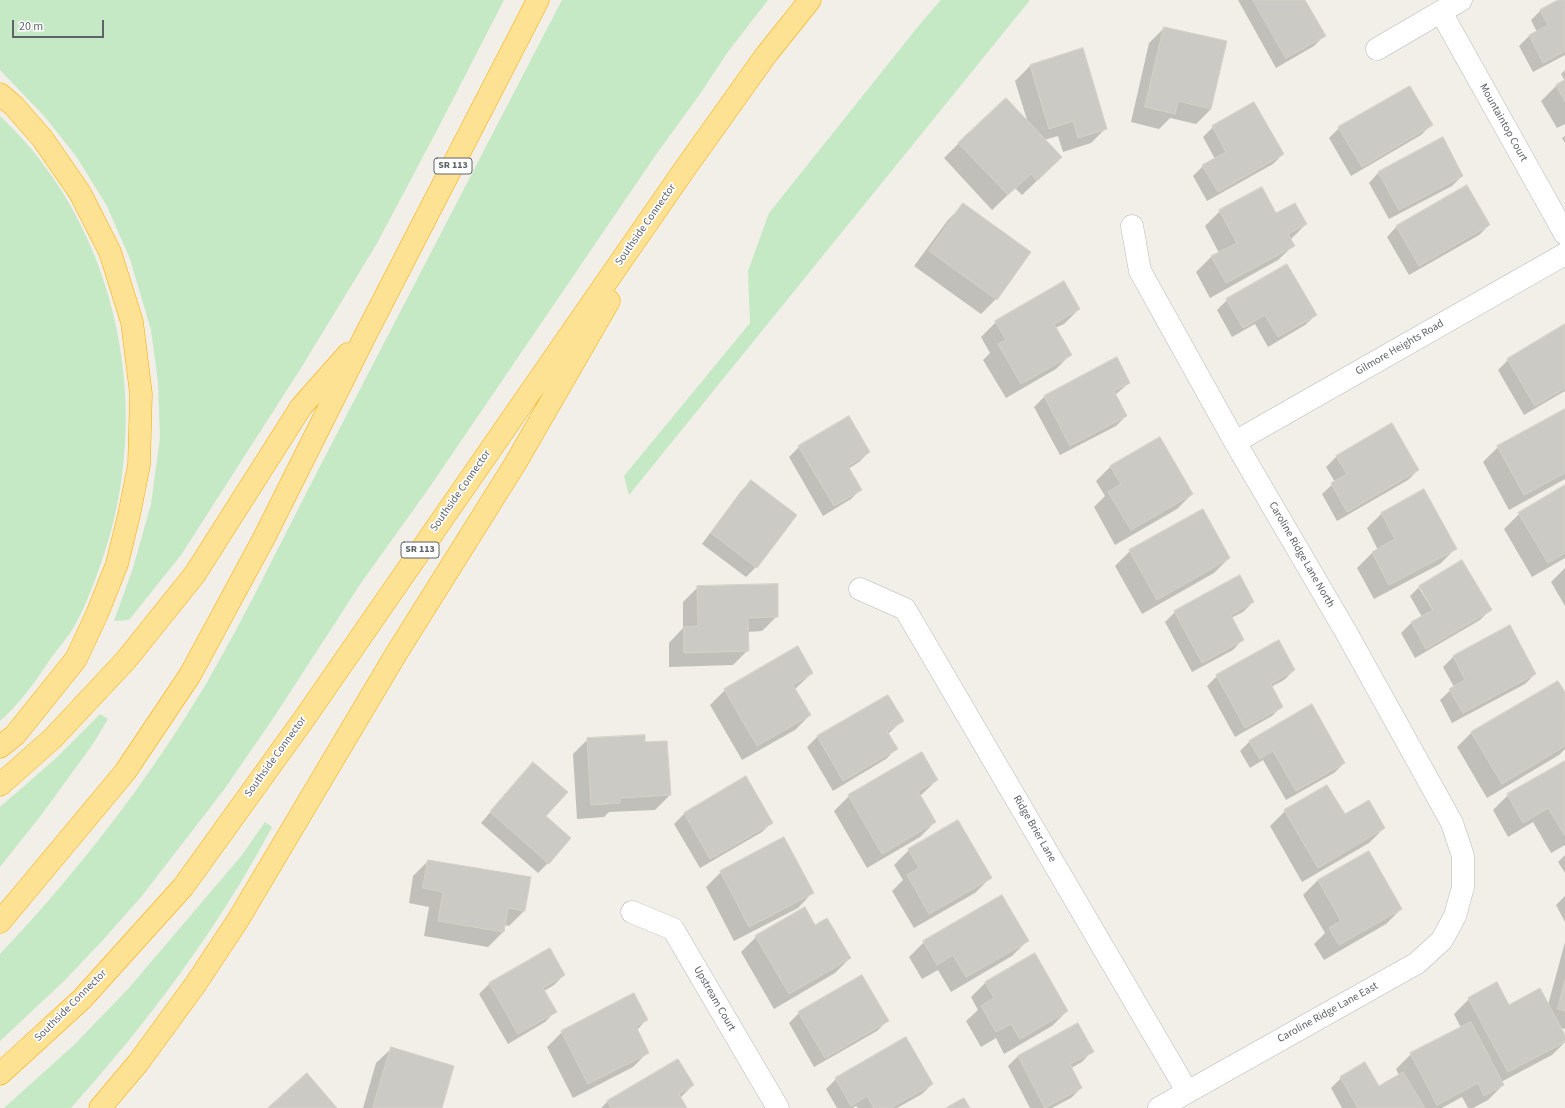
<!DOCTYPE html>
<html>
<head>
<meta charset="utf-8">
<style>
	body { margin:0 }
	#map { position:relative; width:1565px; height:1108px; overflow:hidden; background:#f1efe8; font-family:"Source Sans 3",sans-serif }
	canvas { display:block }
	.scale { position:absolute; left:12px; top:20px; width:92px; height:18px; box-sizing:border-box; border:2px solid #5f6368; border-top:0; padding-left:5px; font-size:12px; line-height:14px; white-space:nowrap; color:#5f6368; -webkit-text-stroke:3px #fff; paint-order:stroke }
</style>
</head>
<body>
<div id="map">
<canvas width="1565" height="1108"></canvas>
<div class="scale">20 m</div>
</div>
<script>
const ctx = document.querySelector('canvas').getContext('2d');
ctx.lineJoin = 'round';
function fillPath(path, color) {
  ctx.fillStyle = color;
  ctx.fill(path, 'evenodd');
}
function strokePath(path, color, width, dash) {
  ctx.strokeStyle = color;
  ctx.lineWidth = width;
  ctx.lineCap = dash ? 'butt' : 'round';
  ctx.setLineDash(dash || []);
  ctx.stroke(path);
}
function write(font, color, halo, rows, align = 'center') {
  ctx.font = font + ' "Source Sans 3",sans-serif';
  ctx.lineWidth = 3.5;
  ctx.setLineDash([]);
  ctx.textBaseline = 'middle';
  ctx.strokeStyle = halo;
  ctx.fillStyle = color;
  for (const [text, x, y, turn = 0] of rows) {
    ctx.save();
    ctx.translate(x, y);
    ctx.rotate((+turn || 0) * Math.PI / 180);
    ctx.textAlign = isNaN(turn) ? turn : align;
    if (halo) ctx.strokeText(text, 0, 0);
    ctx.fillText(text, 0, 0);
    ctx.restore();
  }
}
const green = new Path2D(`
	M0 0H504L434 136 376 245 301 368 181 555 129 620 114 621 133 568 151 504 160 438 158 382 151 330 130 259 107 206 76 156 45 117 0 70Z
	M562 0H768L727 53 702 91 655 156 429 488 361 583 274 717 223 791 141 897 102 941 64 981 0 1041V954C78 872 148 781 206 684 250 608 287 529 328 451 406 301 484 150 562 0Z
	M941 0H1030L629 495 624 476 750 323 748 271 769 213 920 24Z
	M0 116C120 228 156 414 100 566 93 586 85 607 75 625 68 637 59 647 51 658 37 679 19 705 0 721Z
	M100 714 108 719 93 744 42 814 0 867V807L54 760Z
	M265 822 272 827C218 929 148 1022 71 1108H4L74 1045 128 989 242 855Z`);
const shadow = new Path2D(`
	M1238 0H1304L1324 36 1314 46 1276 68Z
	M1560 0H1565V55L1533 72 1519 46 1529 36 1537 32 1531 20 1541 10Z
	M1164 28 1211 109 1196 124 1170 118 1159 129 1131 122 1149 43Z
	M1082 50 1106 128 1091 143 1063 152 1058 136 1044 140 1046 172 1022 195 1015 188 992 210 944 158 959 143 1028 123 1015 81 1030 66Z
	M1565 70V124L1557 128 1541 101 1556 86 1565 81 1561 74Z
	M1431 125 1421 135 1351 176 1329 138 1339 128Z
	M1213 127 1283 154 1273 164 1207 201 1193 176 1203 166 1215 159 1203 137Z
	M1565 136V143L1562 138Z
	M1379 172 1462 176 1452 186 1389 219 1369 183Z
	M963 205 996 299 981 314 914 266 948 220Z
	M1220 211 1275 215 1306 224 1291 239 1293 246 1278 260 1210 298 1196 272 1211 257 1219 253 1205 226Z
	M1489 225 1479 235 1409 275 1387 237 1397 226Z
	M1064 282 1079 309 1064 324 1055 328 1071 354 1056 369 1006 398 983 360 990 353 981 337 996 322Z
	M1227 300 1316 315 1305 325 1268 347 1255 324 1232 337 1217 310Z
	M1565 326V391L1524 415 1498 370 1508 360Z
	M1129 383 1115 395 1126 416 1116 426 1060 455 1034 407 1044 397Z
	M1565 410V479L1509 510 1483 462 1498 447Z
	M1391 424 1418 470 1408 480 1337 521 1322 494 1335 482 1326 467 1336 457Z
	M799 447 869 452 859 462 848 469 861 489 851 499 823 516 789 457Z
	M1111 466 1192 494 1177 509 1115 545 1094 507 1105 496 1096 481Z
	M751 481 795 515 756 567 746 577 702 544 741 491Z
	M1565 487V558L1532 577 1504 529 1519 514Z
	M1382 513 1455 549 1440 564 1374 599 1357 568 1372 553 1378 550 1367 528Z
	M1130 551 1229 558 1214 573 1142 614 1115 566Z
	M1565 568V606L1551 582Z
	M1420 586 1490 610 1480 620 1415 658 1401 633 1411 623 1422 617 1410 596ZM1419 588H1422L1436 613 1435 614Z
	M698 587 777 616 762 631 747 632 748 650 733 665 669 667V643L683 628V602Z
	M1253 602 1243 612 1231 618 1243 639 1233 650 1192 672 1165 622 1175 612Z
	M1509 627 1535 674 1525 684 1452 723 1440 700 1454 687 1443 667 1453 657Z
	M1294 670 1284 680 1271 687 1282 706 1272 716 1235 737 1207 686 1217 676Z
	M812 673 795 689 810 715 795 730 742 760 710 705 725 690Z
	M1565 694V749L1559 755 1487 798 1457 747 1472 732Z
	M888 696 902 721 888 734 896 749 886 759 833 791 807 747 817 737Z
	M588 739 644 743 670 795 655 810 609 812 604 817 577 819 573 754Z
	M1250 741 1344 763 1334 773 1286 800 1263 760 1250 768 1240 751Z
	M1565 762V845L1551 853 1533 822 1508 837 1493 810 1508 795Z
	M533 763 545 817 548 863 538 873 481 823Z
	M746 778 772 822 762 832 700 868 674 824 684 814Z
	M937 780 920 796 935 822 920 837 867 868 834 811 849 796Z
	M1327 786 1344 816 1384 828 1369 843 1302 882 1270 826 1285 811Z
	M784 839 812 893 798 908 734 941 706 887 721 872Z
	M909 850 990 878 975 893 914 928 892 891 903 880 894 865Z
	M1565 855V873L1558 862Z
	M428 861 524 911 509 926 505 925 503 932 488 947 424 936 429 907 409 903 413 876Z
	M1318 880 1401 909 1386 924 1324 960 1314 944 1325 933 1303 895Z
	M1565 896V922L1556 905Z
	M815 926 850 958 835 973 774 1009 741 952 756 937Z
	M1027 941 1012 956 951 992 938 970 922 979 909 957 924 942Z
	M1565 942V1029L1560 1028 1565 1037V1042L1552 1055 1501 1082 1503 1085 1488 1100 1473 1108H1468L1462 1097 1442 1108H1342L1331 1088 1341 1078 1378 1087 1399 1075 1396 1069 1411 1054 1461 1028 1454 1014 1469 999 1509 1006 1548 1005Z
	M549 949 564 975 554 985 544 991 555 1012 545 1022 508 1044 479 994 489 984Z
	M986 982 1067 1011 1052 1026 1004 1054 996 1038 981 1047 966 1021 978 1010 971 997Z
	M799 1013 887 1021 877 1031 814 1067 789 1023Z
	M646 1020 637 1030 648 1052 633 1067 573 1098 547 1047 562 1032Z
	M1078 1025 1092 1051 1082 1062 1071 1068 1081 1088 1071 1098 1052 1108H1030L1008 1066 1018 1056Z
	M392 1048 441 1108H363L376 1063Z
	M678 1060 693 1085 680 1098 686 1108H601L607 1102Z
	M836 1079 932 1084 922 1094 897 1108H858L856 1106 853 1108H837L826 1089Z`);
const building = new Path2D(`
	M1253 0H1305L1326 36 1286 58Z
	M1558 0H1565V51L1543 63 1529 35 1548 25 1540 10Z
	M1164 27 1227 41 1211 109 1178 101 1175 114 1145 107Z
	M1083 48 1107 129 1078 138 1073 121 1049 129 1030 65Z
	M1565 80V102L1556 85Z
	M1410 86 1433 125 1362 167 1338 127Z
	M1006 98 1062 157 1037 181 1031 174 1008 195 958 143Z
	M1254 102 1284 154 1218 192 1202 165 1226 152 1212 126Z
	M1443 137 1463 176 1399 210 1378 172Z
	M1467 185 1490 225 1419 266 1396 226Z
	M1262 187 1276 213 1295 203 1307 224 1288 234 1295 246 1226 283 1211 256 1237 243 1219 210Z
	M963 203 1031 252 997 300 929 251Z
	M1287 264 1317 315 1278 337 1265 315 1243 328 1226 299Z
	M1064 281 1080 309 1054 324 1072 355 1021 384 998 344 1006 340 995 321Z
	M1565 324V388L1535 406 1507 359Z
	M1117 357 1130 383 1114 391 1127 416 1070 446 1044 396Z
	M1565 409V473L1524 495 1497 446Z
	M849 416 870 452 848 466 862 490 834 506 798 446Z
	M1392 423 1419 470 1347 512 1331 483 1347 474 1336 456Z
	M1160 437 1193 494 1131 530 1108 492 1121 484 1110 466Z
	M751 480 797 515 757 568 711 533Z
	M1565 485V553L1548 563 1518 513Z
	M1424 489 1457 549 1389 585 1372 552 1395 539 1381 513Z
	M1203 509 1230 558 1157 600 1129 550Z
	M1462 560 1492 610 1426 649 1411 622 1433 610 1419 586Z
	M1240 575 1254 602 1231 615 1244 640 1202 663 1174 611Z
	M778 584V617L748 618 749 651 684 653V627L698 626 697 586Z
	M1510 625 1536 674 1463 713 1449 689 1465 680 1453 656Z
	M1279 640 1295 670 1271 684 1283 707 1245 728 1216 675Z
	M798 646 813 673 793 685 811 715 757 746 724 689Z
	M1558 681 1565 692V718L1564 719 1565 722V746L1502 784 1471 732Z
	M888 695 904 721 887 731 898 749 843 781 817 736Z
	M1312 704 1345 763 1296 791 1273 751 1260 759 1249 741Z
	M645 735V742L667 741 671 795 620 798V803L591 805 587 738Z
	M922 752 938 780 918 791 936 822 882 854 848 795Z
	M1565 761V836L1548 808 1523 823 1507 794Z
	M533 762 568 792 546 816 571 838 549 864 490 812Z
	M746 776 773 823 710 859 684 813Z
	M1327 785 1345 814 1369 800 1385 828 1318 868 1284 810Z
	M958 820 992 878 929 914 907 875 919 868 908 849Z
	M784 837 814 893 749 927 720 871Z
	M1369 851 1402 909 1339 945 1329 928 1341 921 1318 880Z
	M428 860 531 877 525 911 508 908 504 932 438 921 443 892 423 888Z
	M1002 895 1029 941 966 977 953 955 937 965 923 941Z
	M805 907 815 925 827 918 851 958 789 994 755 936Z
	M550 948 565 975 543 988 557 1012 518 1034 489 983Z
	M1035 953 1068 1011 1020 1039 1011 1024 996 1032 981 1006 994 998 985 982Z
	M862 975 889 1021 825 1058 798 1012Z
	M1565 980V1011L1558 1009Z
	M1497 982 1509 1005 1540 988 1565 1035V1042L1508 1072 1468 998Z
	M634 993 648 1020 636 1026 649 1053 588 1084 561 1031Z
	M1471 1022 1504 1085 1484 1096 1478 1083 1437 1105 1410 1053Z
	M1078 1023 1094 1052 1070 1064 1082 1088 1045 1108 1018 1056Z
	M906 1037 933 1084 891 1108H874L867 1096 851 1106 835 1078Z
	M391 1047 454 1066 442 1108H373Z
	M678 1059 694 1085 679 1094 687 1108H611L607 1101Z
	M1365 1062 1379 1086 1403 1072 1425 1108H1358L1340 1077Z
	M307 1073 337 1108H268Z
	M964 1098 970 1108H946Z`);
const street = new Path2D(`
	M1441 12 1565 234
	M1377 49 1461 0
	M1132 226 1140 271 1235 442 1346 632 1452 823 1463 856V887L1455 916 1442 940 1417 963 1159 1108
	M1235 442 1565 254
	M860 589 905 609 1187 1091
	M632 912 673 929 778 1108`);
const highway = new Path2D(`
	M0 94 14 106 42 138 80 193 110 252 132 322 141 394 139 465 129 515 117 564 97 614 76 659 15 735 0 747
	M0 785 53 738 126 660 195 574 301 407 348 354
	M0 922 125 772 190 675 264 538 367 332 538 0
	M0 1074 82 999 183 887 304 719 684 170 766 55 810 0
	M100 1108 138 1063 195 985 238 920 396 654 515 464 609 301`);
const shields = [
	[453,166,38],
	[420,550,38]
];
const shieldNames = [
	["SR 113",453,166],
	["SR 113",420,550]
];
const streetNames = [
	["Mountaintop Court",1503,123,61],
	["Southside Connector",646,225,-55],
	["Gilmore Heights Road",1400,348,-30],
	["Southside Connector",461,491,-55],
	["Caroline Ridge Lane North",1301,555,60],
	["Southside Connector",276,757,-54],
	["Ridge Brier Lane",1034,829,60],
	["Upstream Court",714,999,60],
	["Southside Connector",71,1006,-45],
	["Caroline Ridge Lane East",1328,1013,-29]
];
fillPath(green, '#c5e8c5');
fillPath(shadow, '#0003');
fillPath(building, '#cccac5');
strokePath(building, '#d6d1c6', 1);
strokePath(street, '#b5b8bc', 23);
strokePath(highway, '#f9ab00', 23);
strokePath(street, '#fff', 22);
strokePath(highway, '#fde293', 22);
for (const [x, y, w] of shields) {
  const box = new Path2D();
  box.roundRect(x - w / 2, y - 8, w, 16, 3);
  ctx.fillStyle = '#fff';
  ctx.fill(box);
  strokePath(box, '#5f6368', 1);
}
write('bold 10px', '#5f6368', null, shieldNames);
write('11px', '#5f6368', '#fff', streetNames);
</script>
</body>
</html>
